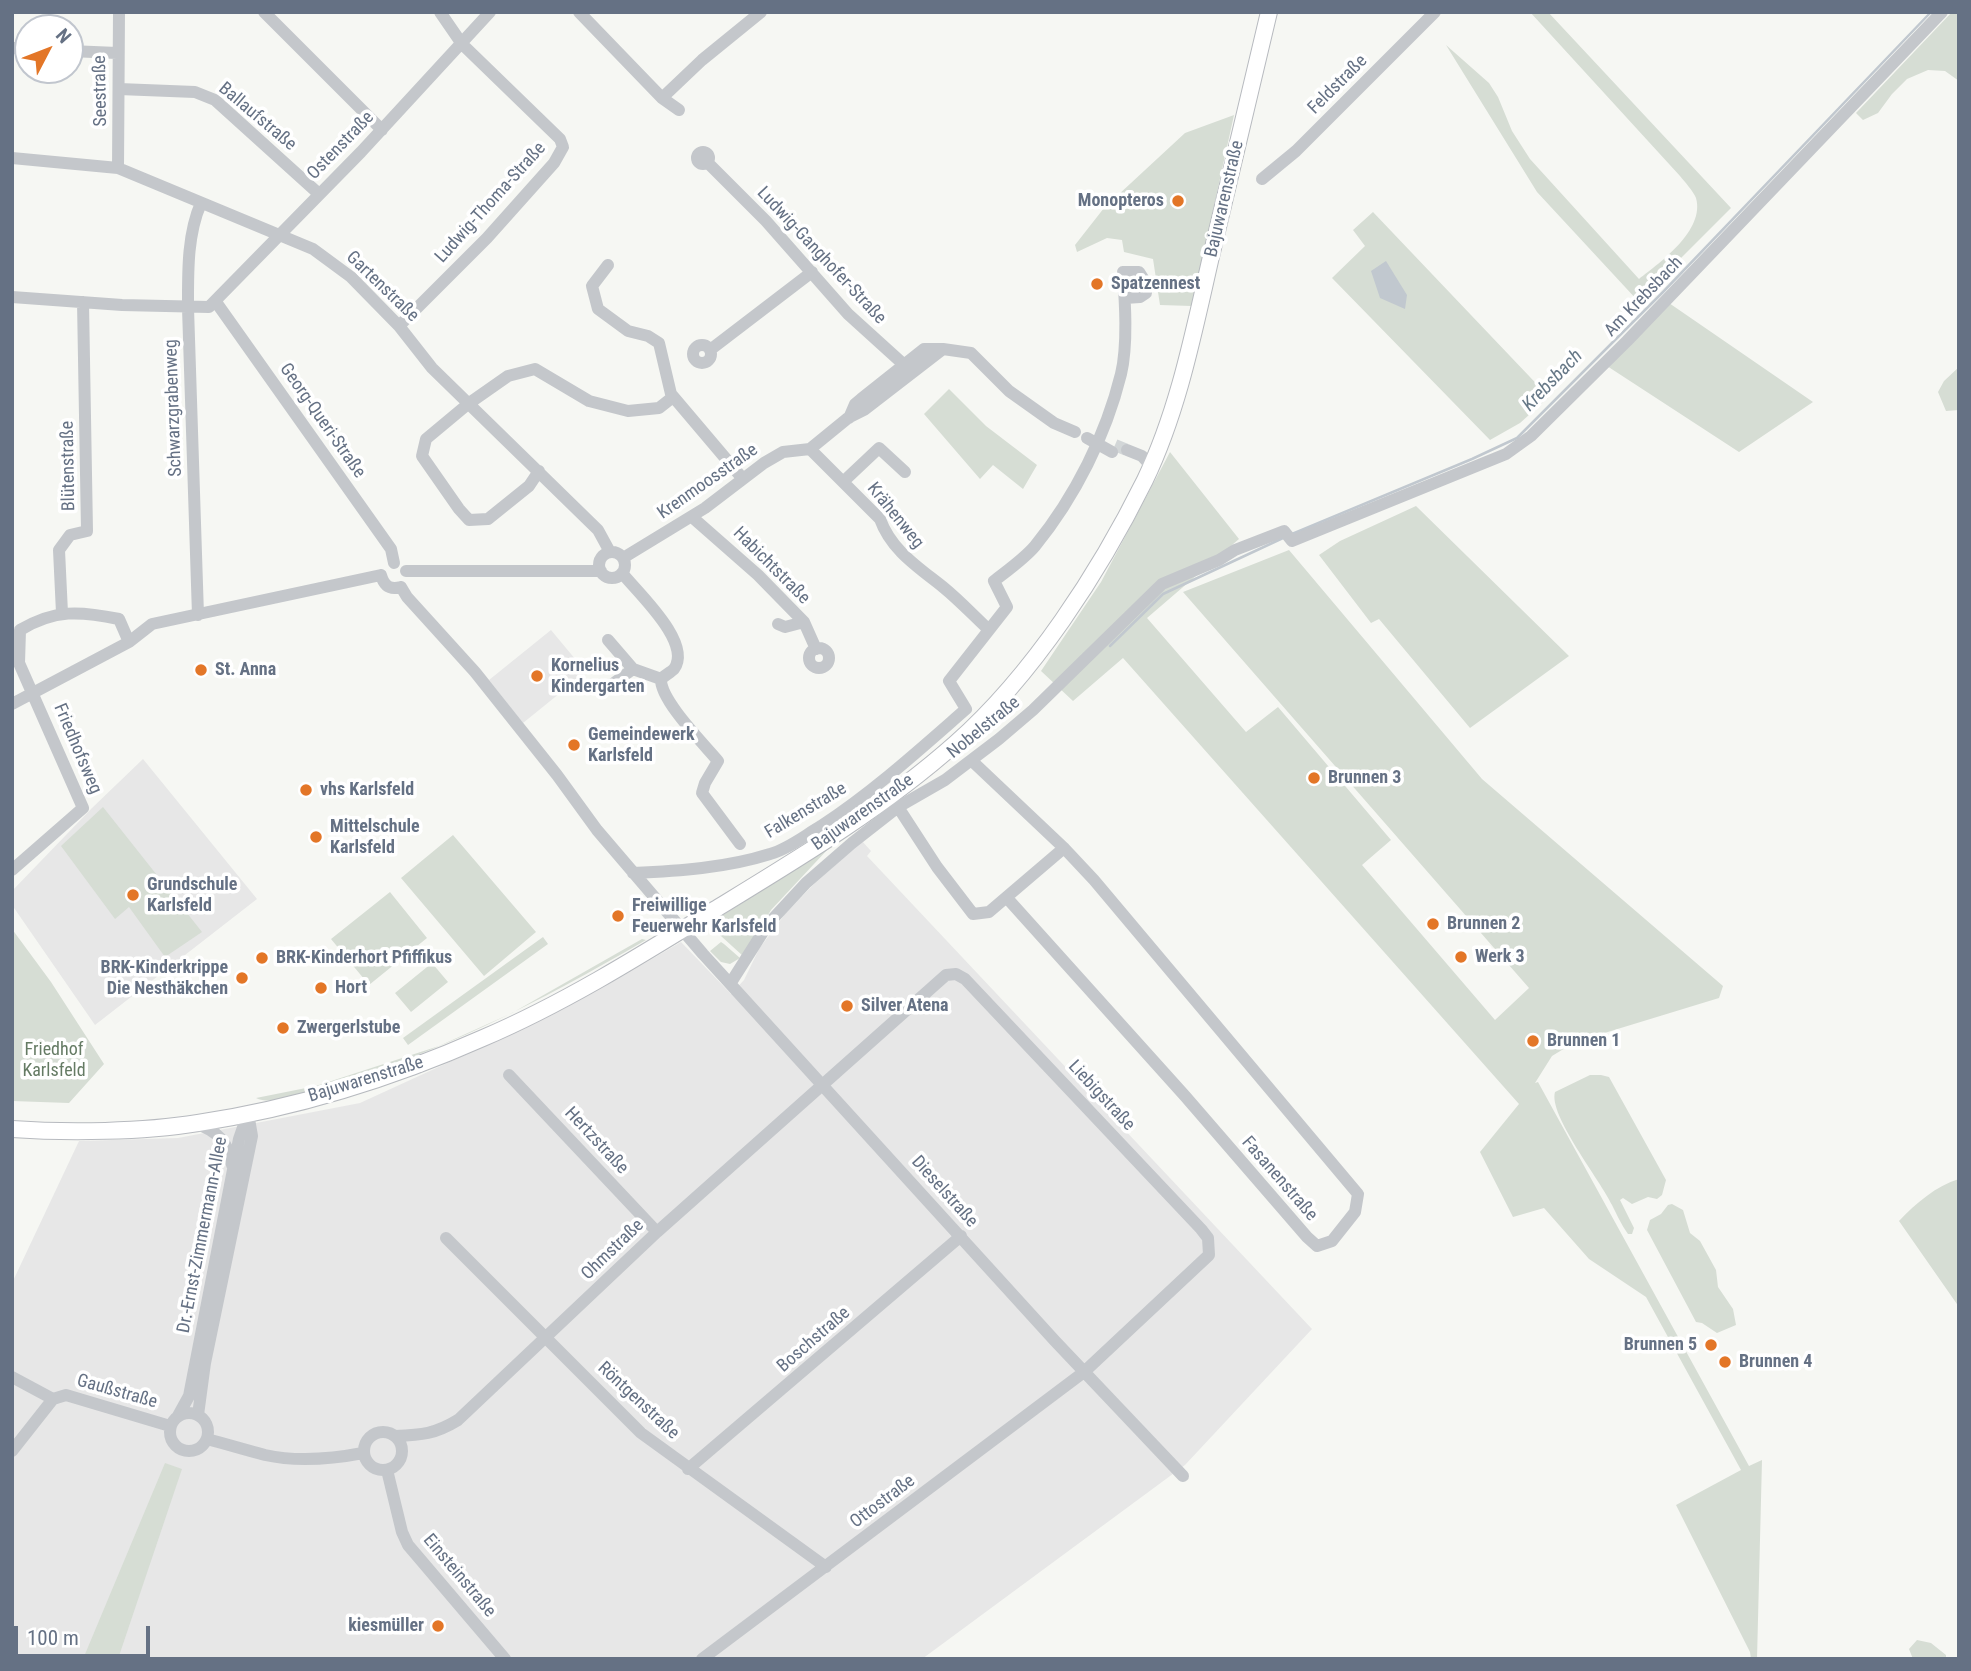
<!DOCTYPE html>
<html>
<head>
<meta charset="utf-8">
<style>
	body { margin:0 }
	#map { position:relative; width:1971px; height:1671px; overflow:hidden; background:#f6f7f3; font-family:"Roboto Condensed",sans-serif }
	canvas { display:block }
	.frame { position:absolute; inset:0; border:14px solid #657184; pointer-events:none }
	.north { position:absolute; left:14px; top:14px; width:70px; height:70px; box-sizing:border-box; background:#fff; border:2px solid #c1c6ce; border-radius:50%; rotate:48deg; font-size:19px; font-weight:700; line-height:28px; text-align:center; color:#657184 }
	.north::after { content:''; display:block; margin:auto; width:24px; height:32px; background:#e37627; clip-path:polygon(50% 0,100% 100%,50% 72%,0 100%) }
	.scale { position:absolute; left:14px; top:1626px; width:136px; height:32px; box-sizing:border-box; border:4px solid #657184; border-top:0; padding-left:9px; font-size:21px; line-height:24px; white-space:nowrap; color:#657184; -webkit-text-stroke:5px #fff; paint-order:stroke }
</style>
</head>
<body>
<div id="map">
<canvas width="1971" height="1671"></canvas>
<div class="frame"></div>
<div class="north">N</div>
<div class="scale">100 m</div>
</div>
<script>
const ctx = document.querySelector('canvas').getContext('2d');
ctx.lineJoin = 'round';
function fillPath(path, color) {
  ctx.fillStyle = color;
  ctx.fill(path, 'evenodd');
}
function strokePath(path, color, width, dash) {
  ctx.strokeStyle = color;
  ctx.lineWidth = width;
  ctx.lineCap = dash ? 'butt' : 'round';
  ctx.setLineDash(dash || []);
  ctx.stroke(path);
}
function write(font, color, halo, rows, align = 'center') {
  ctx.font = font + ' "Roboto Condensed",sans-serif';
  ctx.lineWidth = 7;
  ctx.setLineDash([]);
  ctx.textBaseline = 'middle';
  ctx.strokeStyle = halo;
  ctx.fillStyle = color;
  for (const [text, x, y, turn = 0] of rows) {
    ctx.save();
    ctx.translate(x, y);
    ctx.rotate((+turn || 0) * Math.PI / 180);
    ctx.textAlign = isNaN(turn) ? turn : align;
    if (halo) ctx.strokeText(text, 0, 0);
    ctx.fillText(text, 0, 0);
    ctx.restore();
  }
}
const built = new Path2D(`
	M551 630 586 672 523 723 489 680Z
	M143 759 257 899 95 1025 12 905V891L92 808Z
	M862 841 871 851 867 856 1312 1329 1185 1465 922 1659H12V1283L79 1141 178 1138 360 1103 493 1042 616 980 681 942 731 994 744 980 759 949 785 914 813 885Z`);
const green = new Path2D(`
	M1530 12H1548L1731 208 1638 301 1537 192 1446 45 1489 83 1498 97 1512 131 1530 159 1639 279C1661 262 1705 230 1696 198 1693 191 1685 182 1680 176Z
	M1952 12H1959V81L1945 71 1928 70 1907 79 1892 94 1878 113 1863 120 1856 113Z
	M1234 115 1192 306 1160 305 1153 259 1124 252 1122 240 1107 238 1077 252 1075 245 1104 208 1185 133Z
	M1373 212 1549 397 1520 423 1490 440 1332 278 1365 246 1353 230Z
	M1669 303 1813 402 1739 452 1607 366Z
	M1959 367V410L1946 411 1938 392 1944 381Z
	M949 389 986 426 1037 465 1023 489 993 465 980 479 924 414Z
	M1170 452 1239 539 1147 618 1246 732 1278 707 1391 840 1362 865 1495 1020 1529 988 1183 592 1289 550 1482 779 1723 986 1719 998 1575 1042 1552 1056 1535 1083 1538 1082 1749 1466 1762 1460 1757 1659H1751L1750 1652 1676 1505 1741 1470 1646 1297 1589 1259 1544 1208 1513 1217 1480 1152 1519 1104 1123 658 1073 701 1041 671 1101 582Z
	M1416 506 1569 656 1470 728 1379 619 1371 623 1319 555 1340 541Z
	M103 807 202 932 165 957 129 907 115 919 61 846Z
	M453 835 536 932 484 976 401 878Z
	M828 849 771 910 743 956 710 926 718 918Z
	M390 892 427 938 369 985 331 939Z
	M12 929 51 982 104 1064 69 1103 12 1101Z
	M543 937 548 944 408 1045 403 1038Z
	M642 939 646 940C537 1003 440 1054 318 1089 300 1093 273 1106 256 1098L316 1086 439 1046 512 1013Z
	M721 942 724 944 740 958 730 964 721 962 710 951Z
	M432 963 448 982 411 1012 395 993Z
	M1590 1075H1601L1609 1077 1666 1180 1662 1195 1657 1199 1648 1197 1632 1204 1623 1198 1620 1200 1634 1228 1632 1234H1628C1621 1224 1617 1215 1612 1205 1601 1181 1548 1115 1555 1092Z
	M1959 1179V1307L1899 1221C1916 1203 1936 1186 1959 1179Z
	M1672 1204 1683 1210 1690 1233 1700 1241 1716 1270 1718 1287 1733 1309 1736 1325 1717 1333 1702 1323 1696 1322 1647 1230 1650 1220 1661 1214 1668 1205Z
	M165 1463 182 1469 118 1659H83Z
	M1917 1640 1931 1643 1946 1655V1659H1913L1909 1649Z`);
const water = new Path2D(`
	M1386 261 1407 295 1405 309 1380 298 1371 271Z`);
const stream = new Path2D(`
	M1292 534 1472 459 1517 438 1663 292 1931 12
	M1110 646 1163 594 1283 538`);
const minorTunnel = new Path2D(`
	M1115 445 1127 450`);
const minor = new Path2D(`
	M264 12 382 130
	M579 12 662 98 679 110
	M12 48H28
	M70 51 117 53
	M119 89 195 92 215 100 319 194
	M662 98 702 60 761 12
	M697 158a6 6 0 1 1 12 0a6 6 0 1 1-12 0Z
	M12 158 118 168 313 249 351 277 399 326 432 368 598 530 610 552
	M707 162 766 221 848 314 912 372
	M118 168 119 12
	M1262 179 1296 151 1435 12
	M608 265 592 286 598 309 628 331 648 336 659 343 671 394 743 479
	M12 297 122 305 209 307 361 152 490 12
	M216 302 391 549 394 563
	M399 326 487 238 554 163 563 147 560 139 462 44 440 12
	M693 354a9 9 0 1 1 18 0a9 9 0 1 1-18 0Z
	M710 350 812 272
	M849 418 855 404 861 399 924 349H943L971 353 1009 391 1054 423 1075 432
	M1087 438 1112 452
	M810 449 880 519C891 550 918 567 943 587 959 600 973 615 988 629
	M1127 450 1142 456 1151 466
	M539 471 529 486 488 519 469 520 459 509 422 456 426 439 468 404 508 376 535 369 589 401 628 411 659 408 673 397
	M844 481 879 448 905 472
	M692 517 758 575 804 622 816 649
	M599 565a13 13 0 1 1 26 0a13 13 0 1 1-26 0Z
	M623 558 705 508 764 463 783 452 810 449 848 418 864 410 943 349
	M406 571H601
	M622 573C638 593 693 643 674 669 671 672 664 676 661 679 660 700 703 743 718 761L705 783 702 793 740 844
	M381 575C384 586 390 590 401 587
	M401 587 407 597 475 672 557 775 597 830 703 954 1055 1341 1183 1476
	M62 613 59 550 70 535 87 531 83 302
	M198 615 188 308C188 273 187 235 201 203
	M778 624 785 627 804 622
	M608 640 633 669 661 679
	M809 658a10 10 0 1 1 20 0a10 10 0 1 1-20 0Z
	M603 691 633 669
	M12 704 129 642 152 624 381 575
	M972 761 1064 848 1094 880 1358 1194 1355 1212 1332 1241 1317 1246 1307 1237 1185 1096 1007 898
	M898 807 937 867 973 914 989 912 1064 848
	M12 870 83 808 19 663 20 630C55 609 80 611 119 619L129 642
	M633 873C678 871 726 868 770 854 788 849 804 836 821 826 874 791 918 751 966 709L949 681 1007 607 994 581C1008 570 1024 559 1035 546 1075 497 1106 435 1121 374 1128 345 1125 301 1123 272H1139L1146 283V293L1140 297 1125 298
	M730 984 768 924 806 883 852 843 898 807 945 780 999 739 1033 710 1162 584 1219 560 1235 550 1284 531 1292 541 1506 454 1531 436 1627 341 1942 12
	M509 1075 657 1232
	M196 1124C217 1130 229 1143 232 1165
	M446 1238 641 1433 826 1567
	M12 1377 53 1399
	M170 1432a19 19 0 1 1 38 0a19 19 0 1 1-38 0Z
	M198 1415 205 1363 252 1136 248 1113
	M178 1416 189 1396 239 1139 248 1113
	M364 1451a19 19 0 1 1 38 0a19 19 0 1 1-38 0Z
	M395 1436C422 1435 435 1434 458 1420L657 1232 946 975 956 974 965 979 1201 1229 1208 1238 1209 1255 1084 1372 702 1659
	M207 1439C226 1444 246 1450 265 1455 297 1462 332 1459 363 1453
	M12 1451 53 1399 66 1395 170 1426
	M688 1469 961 1236
	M387 1470 402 1532 408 1545 505 1659`);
const major = new Path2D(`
	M12 1129C68 1133 143 1132 198 1123 296 1108 393 1078 483 1038 565 1003 643 954 719 907 801 857 884 807 956 743 1033 675 1100 571 1145 480 1180 407 1195 325 1213 248 1231 169 1251 91 1269 12`);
const markers = [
	[1178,201,7,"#e37627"],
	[1097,284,7,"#e37627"],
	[201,670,7,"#e37627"],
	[537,676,7,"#e37627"],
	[574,745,7,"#e37627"],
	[1314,778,7,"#e37627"],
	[306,790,7,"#e37627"],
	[316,837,7,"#e37627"],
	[133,895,7,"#e37627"],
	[618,916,7,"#e37627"],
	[1433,924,7,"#e37627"],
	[1461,957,7,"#e37627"],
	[262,958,7,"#e37627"],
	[242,978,7,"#e37627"],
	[321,988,7,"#e37627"],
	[847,1006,7,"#e37627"],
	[283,1028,7,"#e37627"],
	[1533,1041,7,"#e37627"],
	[1711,1345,7,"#e37627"],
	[1725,1362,7,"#e37627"],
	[438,1626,7,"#e37627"]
];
const streetNames = [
	["Feldstraße",1338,85,-45],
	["Seestraße",101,91,-91],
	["Ballaufstraße",257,117,40],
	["Ostenstraße",341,146,-46],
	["Bajuwarenstraße",1225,199,-77],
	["Ludwig-Thoma-Straße",491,203,-48],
	["Ludwig-Ganghofer-Straße",821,256,47],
	["Gartenstraße",382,287,44],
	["Am Krebsbach",1644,297,-46],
	["Schwarzgrabenweg",174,408,-92],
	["Georg-Queri-Straße",322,421,55],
	["Blütenstraße",69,466,-91],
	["Krenmoosstraße",708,482,-35],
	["Krähenweg",895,516,51],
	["Habichtstraße",771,566,45],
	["Nobelstraße",984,728,-39],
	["Friedhofsweg",77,749,67],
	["Falkenstraße",806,811,-31],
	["Bajuwarenstraße",863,813,-35],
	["Bajuwarenstraße",366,1080,-17],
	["Liebigstraße",1101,1096,47],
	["Hertzstraße",596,1141,47],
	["Fasanenstraße",1279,1179,49],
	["Dieselstraße",944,1192,48],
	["Dr.-Ernst-Zimmermann-Allee",203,1235,-79],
	["Ohmstraße",613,1250,-44],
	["Boschstraße",814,1340,-41],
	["Gaußstraße",117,1392,16],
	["Röntgenstraße",638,1401,43],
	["Ottostraße",883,1502,-37],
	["Einsteinstraße",459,1576,50]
];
const poiNames = [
	["Monopteros",1164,201,"right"],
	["Spatzennest",1111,284],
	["Kornelius",551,666],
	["Kindergarten",551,687],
	["St. Anna",215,670],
	["Gemeindewerk",588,735],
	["Karlsfeld",588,756],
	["Brunnen 3",1328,778],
	["vhs Karlsfeld",320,790],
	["Mittelschule",330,827],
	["Karlsfeld",330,848],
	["Grundschule",147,885],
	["Karlsfeld",147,906],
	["Freiwillige",632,906],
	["Feuerwehr Karlsfeld",632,927],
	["Brunnen 2",1447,924],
	["Werk 3",1475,957],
	["BRK-Kinderhort Pfiffikus",276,958],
	["BRK-Kinderkrippe",228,968,"right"],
	["Die Nesthäkchen",228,989,"right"],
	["Hort",335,988],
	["Silver Atena",861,1006],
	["Zwergerlstube",297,1028],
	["Brunnen 1",1547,1041],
	["Brunnen 5",1697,1345,"right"],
	["Brunnen 4",1739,1362],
	["kiesmüller",424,1626,"right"]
];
const parkNames = [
	["Friedhof",54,1050],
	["Karlsfeld",54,1071]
];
const waterNames = [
	["Krebsbach",1553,381,-46]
];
fillPath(built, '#e7e7e7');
fillPath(green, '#d6ddd4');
fillPath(water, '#c1c8cf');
strokePath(stream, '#c1c8cf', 2.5);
strokePath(minorTunnel, '#d2d6d7', 12, [12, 6]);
strokePath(major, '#b7babf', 18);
strokePath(minor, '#c4c7cb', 12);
strokePath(major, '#fff', 16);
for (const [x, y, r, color] of markers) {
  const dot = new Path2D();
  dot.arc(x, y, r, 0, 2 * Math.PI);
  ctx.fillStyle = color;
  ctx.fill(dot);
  strokePath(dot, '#fff', 2.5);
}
write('18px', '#657184', '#fff', streetNames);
write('bold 18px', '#657184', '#fff', poiNames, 'left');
write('18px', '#657b64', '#fff', parkNames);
write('italic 19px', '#667887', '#fff', waterNames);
</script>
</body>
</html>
